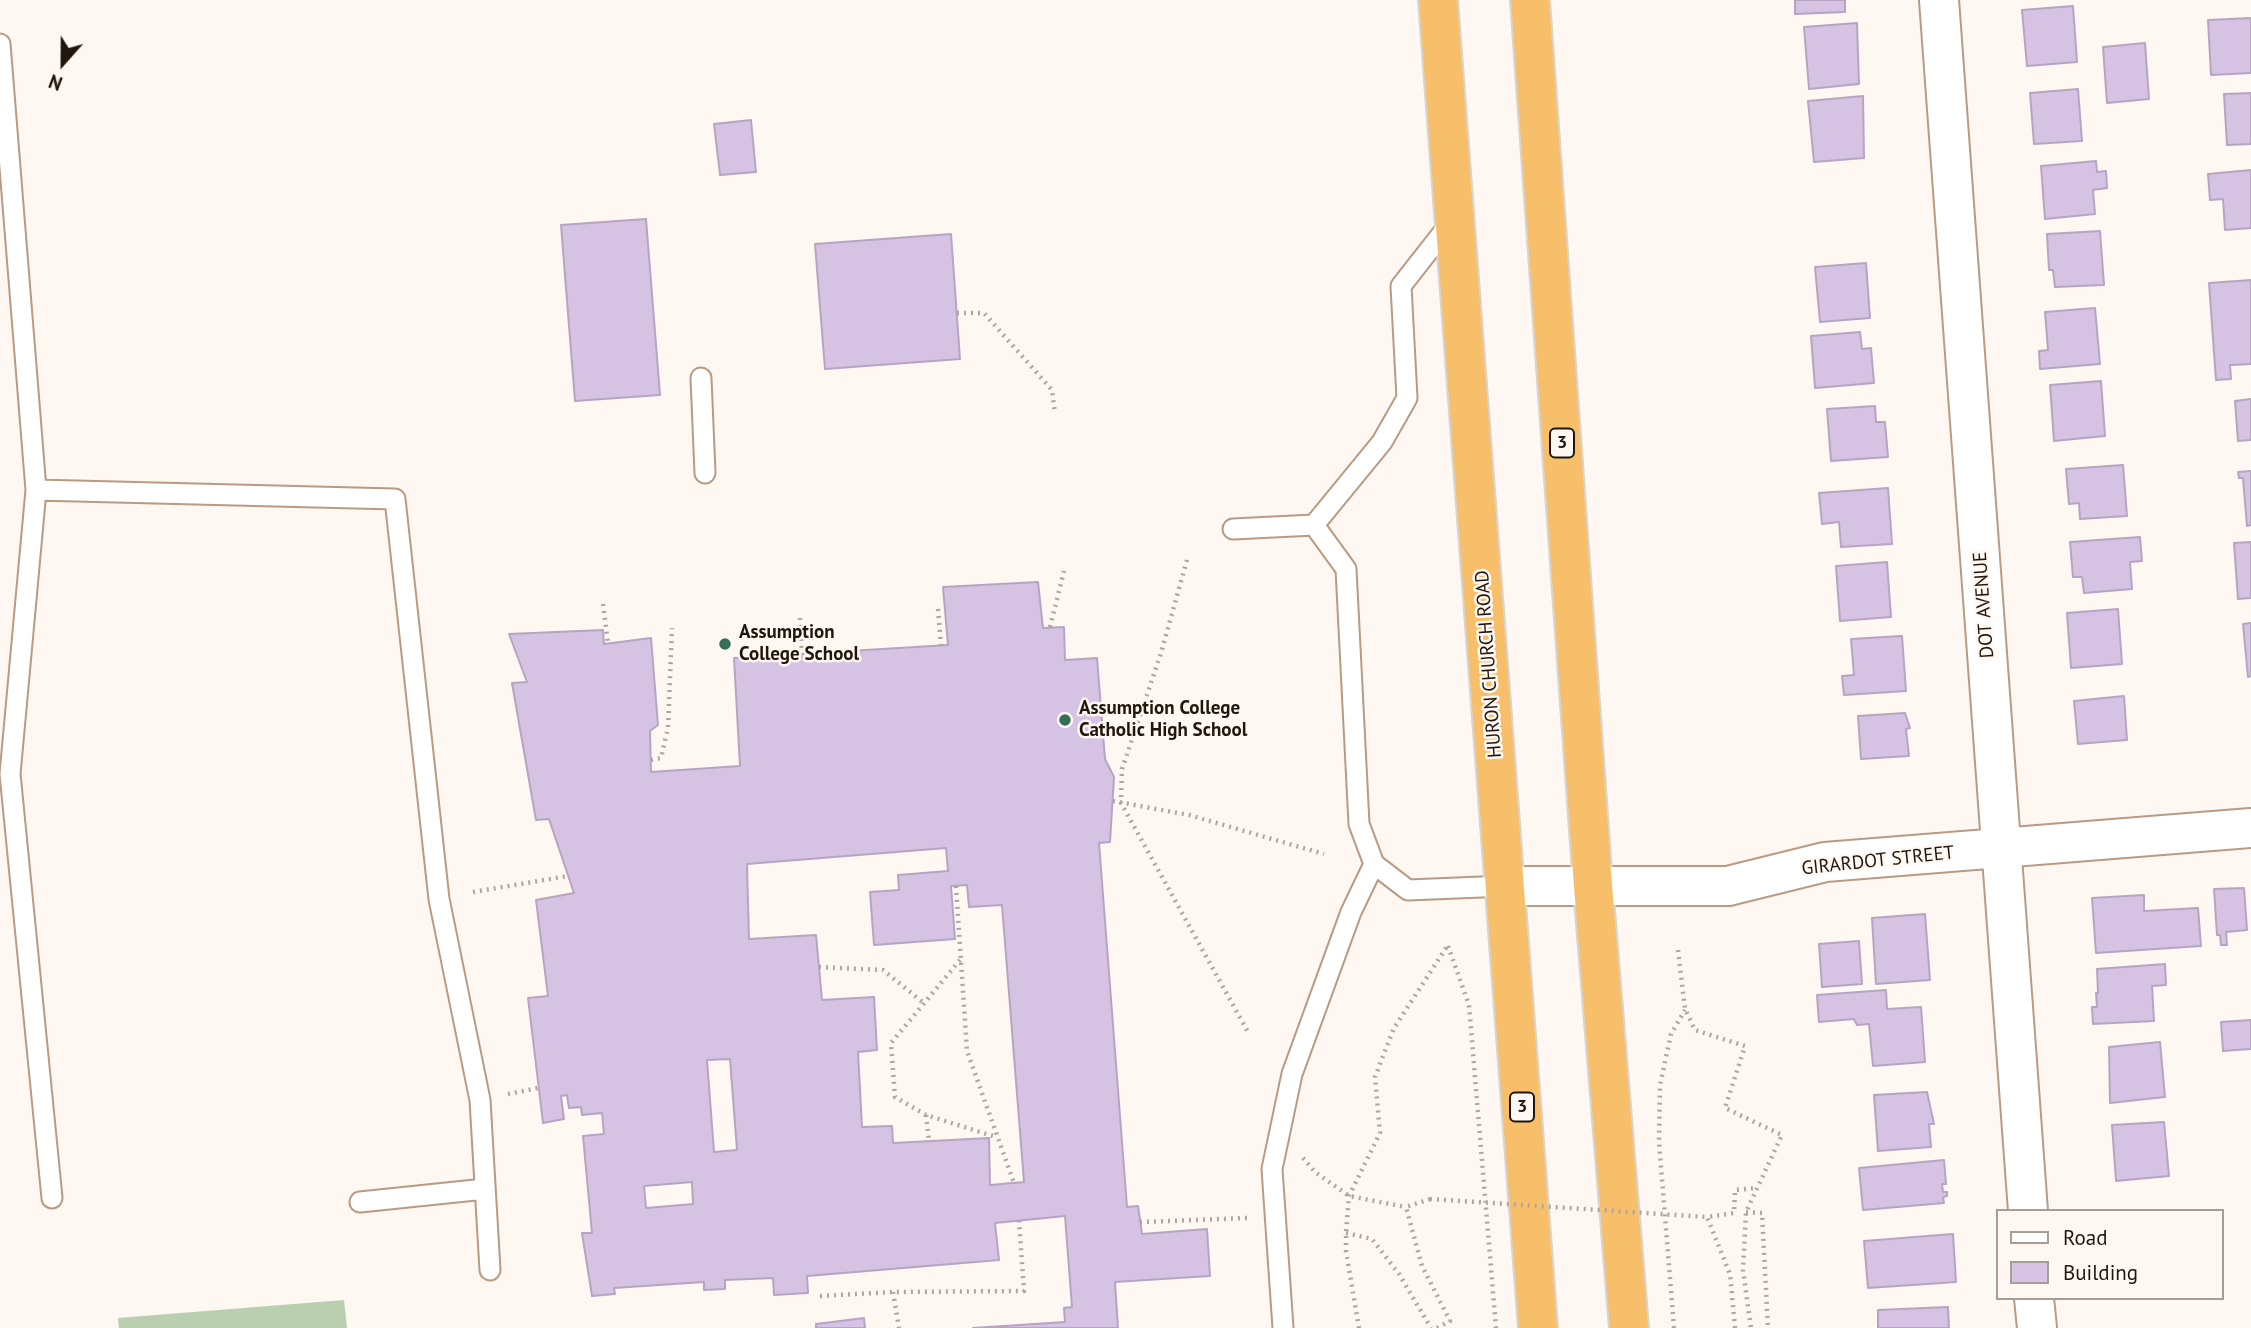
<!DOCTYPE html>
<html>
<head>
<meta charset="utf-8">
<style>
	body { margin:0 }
	#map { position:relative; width:2251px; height:1328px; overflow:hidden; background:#fef7f2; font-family:"PT Sans",sans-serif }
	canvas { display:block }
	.legend { position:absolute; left:1996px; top:1209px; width:228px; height:91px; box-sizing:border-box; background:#fef7f2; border:2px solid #a69d96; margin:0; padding:9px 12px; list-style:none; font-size:21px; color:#21160c }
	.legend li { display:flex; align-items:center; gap:14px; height:35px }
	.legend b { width:35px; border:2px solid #a69d96 }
	.north { position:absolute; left:28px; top:28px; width:70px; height:70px; -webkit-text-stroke:5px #fef7f2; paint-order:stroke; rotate:201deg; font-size:19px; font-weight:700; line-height:28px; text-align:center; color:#21160c }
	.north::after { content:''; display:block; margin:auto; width:24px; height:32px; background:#21160c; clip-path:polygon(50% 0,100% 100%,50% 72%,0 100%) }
</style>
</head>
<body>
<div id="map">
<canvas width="2251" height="1328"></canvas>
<ul class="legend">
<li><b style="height:9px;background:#fff"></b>Road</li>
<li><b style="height:19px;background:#d6c2e2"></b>Building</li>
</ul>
<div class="north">N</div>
</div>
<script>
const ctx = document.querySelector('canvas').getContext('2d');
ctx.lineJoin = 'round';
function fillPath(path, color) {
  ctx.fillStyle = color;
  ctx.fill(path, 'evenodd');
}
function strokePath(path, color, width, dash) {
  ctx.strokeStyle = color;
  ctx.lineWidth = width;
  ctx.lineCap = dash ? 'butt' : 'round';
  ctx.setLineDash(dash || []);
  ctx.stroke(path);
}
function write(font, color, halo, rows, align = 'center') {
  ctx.font = font + ' "PT Sans",sans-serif';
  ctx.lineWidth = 5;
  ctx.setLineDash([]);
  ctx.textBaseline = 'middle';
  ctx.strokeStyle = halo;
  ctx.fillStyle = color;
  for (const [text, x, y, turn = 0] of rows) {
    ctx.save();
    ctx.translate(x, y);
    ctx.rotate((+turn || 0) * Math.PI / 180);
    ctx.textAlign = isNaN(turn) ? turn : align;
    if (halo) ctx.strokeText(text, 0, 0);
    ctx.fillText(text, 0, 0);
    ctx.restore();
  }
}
const green = new Path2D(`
	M344 1300 347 1328H119L118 1318Z`);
const building = new Path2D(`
	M1795 0H1845V12L1795 14Z
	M2073 6 2077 62 2027 66 2022 10Z
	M2251 18V73L2211 75 2208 20Z
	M1857 23 1859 84 1809 89 1804 27Z
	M2145 43 2149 99 2107 103 2103 47Z
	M2078 89 2082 141 2034 144 2030 93Z
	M2251 93V144L2227 145 2224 94Z
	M1863 96 1864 158 1814 162 1808 101Z
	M751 120 756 172 720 175 714 124Z
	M2096 161 2097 172 2106 171 2107 188 2093 190 2095 214 2045 219 2041 166Z
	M2251 170V228L2225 230 2223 199 2210 200 2208 174Z
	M646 219 660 395 575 401 561 225Z
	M2100 231 2104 285 2055 287 2053 270H2049L2047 234Z
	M951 234 960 359 825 369 815 244Z
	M1866 263 1870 318 1820 322 1815 267Z
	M2251 280V364L2230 365 2231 379 2216 380 2209 283Z
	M2095 308 2100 364 2040 369 2039 351 2048 350 2045 312Z
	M1860 332 1862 349 1871 348 1874 383 1815 388 1811 336Z
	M2101 381 2105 436 2054 441 2050 385Z
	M2251 399V440L2238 441 2235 401Z
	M1875 406 1876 422H1885L1888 457 1831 461 1827 409Z
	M2123 465 2127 516 2080 519 2079 503 2069 504 2066 469Z
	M2251 471V525L2247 526 2243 478H2239L2238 472Z
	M1888 488 1892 544 1841 547 1839 522 1822 524 1819 493Z
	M2140 537 2142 561 2130 562 2132 589 2084 593 2082 577H2073L2070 542Z
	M2251 542V598L2238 599 2234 543Z
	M1887 562 1891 617 1840 621 1836 566Z
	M1038 582 1043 628 1064 627 1065 660 1097 658 1105 759 1114 777 1110 842 1099 843 1127 1207 1138 1206 1142 1234 1207 1229 1210 1276 1115 1282 1118 1328H973L1065 1322 1064 1308 1072 1307 1065 1216 995 1223 999 1260 807 1276 808 1293 774 1295 773 1278 725 1280V1289L704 1290V1282L614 1288 615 1294 592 1296 582 1233H592L583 1136 604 1134 602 1113 582 1115 581 1107 569 1108 567 1095 561 1096 564 1119 543 1123 528 998 548 996 536 900 574 893 549 819 536 820 512 683 527 682 509 634 603 630 604 644 651 638 658 725 650 731 651 772 740 766 734 658 948 645 943 587ZM946 848 948 871 898 875 899 890 870 892 874 945 955 939 951 886 967 885 969 907 1002 905 1024 1182 990 1185 989 1138 893 1143 892 1126 862 1127 858 1052 877 1050 874 997 822 1000 816 935 749 939 747 864ZM730 1059 737 1150 714 1152 707 1060ZM692 1182 693 1204 646 1208 644 1186Z
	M2118 609 2122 664 2071 668 2067 613Z
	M2251 623V676L2248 677 2243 624Z
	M1902 636 1906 691 1844 695 1842 676 1854 675 1851 639Z
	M2124 696 2127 740 2078 744 2074 701Z
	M1905 713 1910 728 1906 729 1909 756 1861 759 1858 716Z
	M2244 888 2247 930 2226 932 2227 945H2221L2220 935H2217L2214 889Z
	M2144 895V911L2198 908 2201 946 2096 953 2092 898Z
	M1925 914 1930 980 1876 984 1872 918Z
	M1859 941 1862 984 1822 987 1819 944Z
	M2165 964 2166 985 2152 986 2154 1021 2093 1024 2092 1007H2097L2096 993H2098L2097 969Z
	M1886 990 1887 1009 1921 1007 1925 1062 1873 1066 1869 1024 1857 1025 1854 1019 1819 1022 1817 995Z
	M2251 1020V1049L2223 1051 2221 1022Z
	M2160 1042 2165 1097 2110 1103 2109 1047Z
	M1927 1092 1934 1124H1929L1931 1147 1878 1151 1874 1095Z
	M2164 1122 2169 1176 2116 1181 2112 1125Z
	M1944 1160 1946 1184H1942L1943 1192H1947V1196L1943 1197 1944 1203 1863 1210 1859 1168Z
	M1953 1234 1956 1282 1868 1288 1864 1241Z
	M1948 1307 1949 1328H1878V1310Z
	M864 1318 865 1328H816V1324Z`);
const path = new Path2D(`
	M957 313H984L1052 390 1055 414
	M1187 560 1161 653 1122 769 1121 803 1248 1032
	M603 604 608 643
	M938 609 941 645
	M800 618 802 654
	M1050 627 1064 571
	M651 760 661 758 668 728 672 628
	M1113 801 1189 815 1324 854
	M956 886 967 1051 1014 1183
	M473 892 568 876
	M1448 946 1469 1005 1496 1328
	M1678 950 1685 1009 1695 1030 1745 1046 1725 1108 1782 1135 1746 1212 1743 1270 1751 1328
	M960 960 891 1043 895 1097 926 1115 996 1137
	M819 967 883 970 925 1004
	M508 1094 538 1088
	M926 1115 929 1140
	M1303 1158 1315 1172 1349 1196 1406 1207
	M1430 1199 1406 1207 1422 1266 1450 1321 1437 1328
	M1746 1212 1762 1213 1768 1328
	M1140 1222 1248 1218
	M1346 1233 1372 1239 1399 1274 1431 1328
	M893 1292 899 1328
	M820 1296 893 1292 1024 1291 1019 1221
	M1359 1328 1346 1251V1233L1349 1196 1380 1133 1375 1077 1394 1028 1448 945
	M1674 1328 1659 1142 1660 1085 1671 1034 1685 1010
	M1735 1328 1730 1274 1707 1217 1734 1213 1735 1190 1757 1188`);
const service = new Path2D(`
	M0 44 36 490 10 774 52 1198
	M701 378 705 473
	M36 490 395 499 439 899 480 1100 490 1270
	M1314 525 1346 569 1359 824 1374 864 1408 890 1506 886
	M1233 529 1314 525 1382 442 1407 398 1401 286 1452 221
	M360 1202 485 1189
	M1283 1328 1272 1169 1292 1074 1351 912 1374 864`);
const minor = new Path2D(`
	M1939 0 2028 1211
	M1506 886H1728L1825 862 2251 828
	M2034 1298 2037 1328`);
const trunk = new Path2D(`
	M1438 0 1538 1328
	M1530 0 1593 886 1629 1328`);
const pathBridge = new Path2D(`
	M1430 1199 1707 1217`);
const markers = [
	[725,644,7,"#366f57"],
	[1065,720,7,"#366f57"]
];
const shields = [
	[1562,443,24],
	[1522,1107,24]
];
const shieldNames = [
	["3",1562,443],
	["3",1522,1107]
];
const streetNames = [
	["DOT AVENUE",1984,605,-94],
	["HURON CHURCH ROAD",1489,664,-94],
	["GIRARDOT STREET",1878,861,-6]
];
const poiNames = [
	["Assumption",739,633],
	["College School",739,655],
	["Assumption College",1079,709],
	["Catholic High School",1079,731]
];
fillPath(green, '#baceb0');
fillPath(building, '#d6c2e2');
strokePath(building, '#b7a4c3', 2);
strokePath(service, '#b99b83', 23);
strokePath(minor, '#b99b83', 42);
strokePath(trunk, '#d7d5d3', 42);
strokePath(path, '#aea69f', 4.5, [2, 5]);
strokePath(service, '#fff', 19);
strokePath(minor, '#fff', 38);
strokePath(trunk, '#f8bf6a', 38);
strokePath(pathBridge, '#aea69f', 4.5, [2, 5]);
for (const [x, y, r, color] of markers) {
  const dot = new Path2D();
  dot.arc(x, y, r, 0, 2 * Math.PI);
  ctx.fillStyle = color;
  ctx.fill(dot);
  strokePath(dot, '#fef7f2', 2.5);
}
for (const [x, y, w] of shields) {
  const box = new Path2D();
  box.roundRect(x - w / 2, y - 14.5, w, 29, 5);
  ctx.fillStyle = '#fef7f2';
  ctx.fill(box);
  strokePath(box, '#21160c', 2);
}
write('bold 18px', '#21160c', null, shieldNames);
write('19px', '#21160c', '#fef7f2', streetNames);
write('bold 19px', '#21160c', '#fef7f2', poiNames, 'left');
</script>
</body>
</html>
